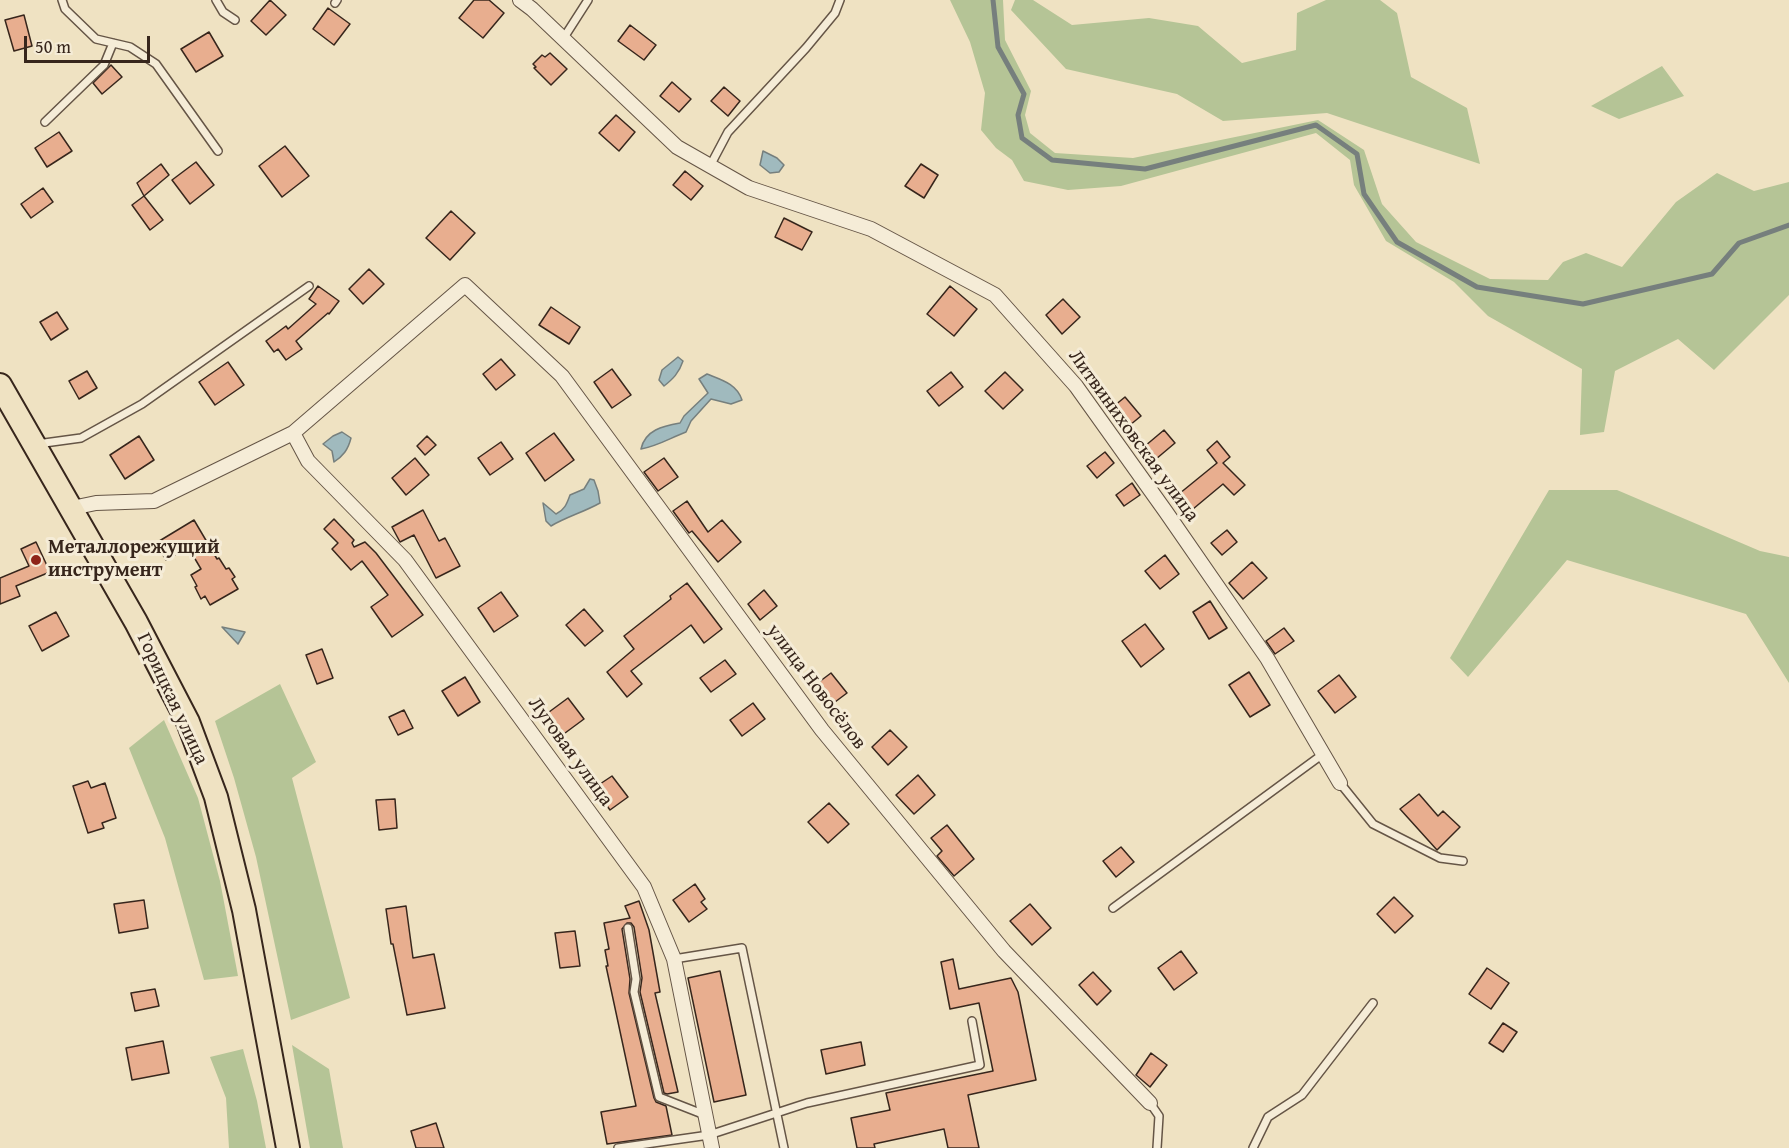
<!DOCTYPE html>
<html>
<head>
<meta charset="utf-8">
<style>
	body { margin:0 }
	#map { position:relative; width:1789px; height:1148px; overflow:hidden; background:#efe2c2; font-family:"Gentium Book Plus",serif }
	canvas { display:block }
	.scale { position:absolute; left:24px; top:36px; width:126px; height:27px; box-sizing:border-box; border:3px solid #37261c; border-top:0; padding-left:8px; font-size:18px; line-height:21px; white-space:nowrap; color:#37261c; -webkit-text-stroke:4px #f5ecd7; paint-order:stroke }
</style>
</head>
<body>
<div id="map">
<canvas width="1789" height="1148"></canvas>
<div class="scale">50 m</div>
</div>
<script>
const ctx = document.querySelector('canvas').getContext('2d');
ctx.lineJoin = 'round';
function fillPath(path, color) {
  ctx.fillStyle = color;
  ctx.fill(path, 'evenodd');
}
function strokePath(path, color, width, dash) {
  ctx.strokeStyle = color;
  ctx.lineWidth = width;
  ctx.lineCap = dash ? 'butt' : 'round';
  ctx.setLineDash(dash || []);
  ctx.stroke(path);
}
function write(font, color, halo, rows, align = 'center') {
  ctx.font = font + ' "Gentium Book Plus",serif';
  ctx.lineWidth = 6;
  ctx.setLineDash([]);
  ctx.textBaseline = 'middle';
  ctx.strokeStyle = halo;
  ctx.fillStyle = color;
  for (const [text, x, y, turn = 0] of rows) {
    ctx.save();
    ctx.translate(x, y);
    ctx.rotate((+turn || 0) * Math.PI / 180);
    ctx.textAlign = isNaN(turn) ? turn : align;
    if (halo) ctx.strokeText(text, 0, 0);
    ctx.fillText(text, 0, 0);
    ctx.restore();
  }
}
const green = new Path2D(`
	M950 0H1003L1005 40 1031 91 1025 115 1030 133 1055 153 1133 158 1318 120 1364 150 1382 204 1416 242 1490 279 1548 280 1563 262 1586 253 1622 267 1676 202 1717 173 1754 191 1789 182V295L1714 370 1678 339 1615 371 1604 432 1580 435 1582 369 1488 316 1454 282 1386 241 1354 185 1350 160 1316 133 1121 186 1068 190 1024 181 1012 160 996 148 981 130 985 93 970 42Z
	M1015 0H1033L1072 25 1149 18 1198 26 1242 63 1296 50 1297 13 1326 0H1380L1397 13 1411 77 1467 108 1480 164 1327 113 1223 121 1177 94 1066 69 1011 10Z
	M1662 66 1684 96 1619 119 1591 106Z
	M1549 490H1617L1760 551 1789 557V683L1746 614 1567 560 1468 677 1450 658Z
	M280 684 316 762 292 778 350 998 291 1020 256 857 234 778 215 721Z
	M164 720 198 798 220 881 238 976 204 980 165 838 129 748Z
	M292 1045 329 1069 343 1148H310Z
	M243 1049 257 1101 266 1148H229L226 1098 210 1057Z`);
const water = new Path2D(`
	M763 151 777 158 784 165 779 172 770 173 760 165Z
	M678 357 683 361C679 373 673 379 664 386L659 380 662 370Z
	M707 374C722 380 737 384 742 400L731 404 711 399 691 421 686 432C670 438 658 446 641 449 645 430 663 426 680 423L684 416 708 393 699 379Z
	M342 432 351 438C348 450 343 456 334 462L332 451 323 444 333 436Z
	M590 479 594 480 598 491 600 503C584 512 566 517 551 526L546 521 543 503 556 514C565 510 567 503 570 495L584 489Z
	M222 627 245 632 238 644Z`);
const stream = new Path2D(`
	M993 0 998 47 1024 94 1018 115 1022 138 1052 160 1145 169 1316 125 1357 154 1364 194 1397 242 1477 287 1583 304 1712 274 1739 243 1789 225`);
const building = new Path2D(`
	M270 0 286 15 266 35 251 21Z
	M474 0H489L504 13 483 38 459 18Z
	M328 8 350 24 334 45 313 29Z
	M24 15 32 46 14 51 5 20Z
	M630 25 656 45 644 60 618 41Z
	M209 32 223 56 196 72 181 49Z
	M550 53 567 69 551 85 534 68 536 67 533 64 542 55 545 57Z
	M111 65 122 77 102 94 93 83Z
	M672 82 691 99 679 112 660 96Z
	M724 87 740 101 728 116 711 101Z
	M616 115 635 132 619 151 599 133Z
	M59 132 72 151 47 167 35 148Z
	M285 146 309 176 282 197 259 166Z
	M196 162 214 185 190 204 172 180Z
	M161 164 169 175 144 196 137 183Z
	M921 164 938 175 924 198 905 186Z
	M685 171 703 186 691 200 673 185Z
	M43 188 53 202 31 218 21 204Z
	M144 196 163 220 150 230 132 205Z
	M451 211 475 233 450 260 426 238Z
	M784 218 812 232 802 250 775 237Z
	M369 269 384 284 363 304 349 289Z
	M318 286 339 301 329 314 328 313 296 341 302 349 286 360 278 349 274 352 266 341 286 326 288 329 316 304 309 299Z
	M950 286 977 309 954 336 927 314Z
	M1063 299 1080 317 1062 334 1046 315Z
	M551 307 580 327 569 344 539 325Z
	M57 312 68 329 51 340 40 322Z
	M501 359 515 375 496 390 483 374Z
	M228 362 244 385 215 405 199 382Z
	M612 369 631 395 612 408 594 382Z
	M87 371 97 388 79 399 69 381Z
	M951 372 963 387 939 406 927 391Z
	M1005 372 1023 390 1003 409 985 391Z
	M1125 397 1141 416 1130 425 1114 406Z
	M1164 430 1175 443 1156 459 1145 446Z
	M554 433 574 460 545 481 526 453Z
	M139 436 154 460 125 479 110 455Z
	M427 436 436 445 425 455 417 446Z
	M1217 441 1230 457 1223 463 1245 485 1234 495 1223 484 1187 514 1174 498 1217 463 1207 450Z
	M501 442 513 459 490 475 478 458Z
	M1105 452 1114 463 1097 478 1087 466Z
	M415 458 429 475 406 495 392 478Z
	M664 458 678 477 658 491 644 472Z
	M1132 483 1140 495 1124 506 1116 495Z
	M687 501 708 532 722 520 741 542 718 562 692 531 689 533 673 511Z
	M423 510 439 541 445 538 460 566 436 578 414 535 400 542 392 527Z
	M334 519 354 540 352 543 354 547 365 542 376 553 423 615 392 637 371 607 388 595 362 561 351 570 332 549 338 543 324 529Z
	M194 520 217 559 219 558 226 569 229 568 235 577 232 579 238 589 210 605 205 596 201 599 195 587 197 586 191 575 201 569 188 547 166 560 156 543Z
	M1227 530 1237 542 1222 555 1211 543Z
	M36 542 50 572 16 586 20 596 0 604V578L29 566 21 549Z
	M1165 555 1179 574 1160 589 1145 571Z
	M1252 562 1267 578 1243 599 1229 583Z
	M687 583 722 629 704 643 691 625 631 671 642 684 627 697 607 672 634 649 624 636 671 599 670 596Z
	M764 590 777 606 760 620 748 604Z
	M501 592 518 616 494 632 478 608Z
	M1210 601 1227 628 1209 639 1193 612Z
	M584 609 603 631 585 646 566 625Z
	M56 612 69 636 42 651 29 626Z
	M1145 624 1164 649 1141 667 1122 641Z
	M1284 628 1294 641 1275 654 1266 641Z
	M322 649 333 678 317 684 306 655Z
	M725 660 736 674 711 692 700 678Z
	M1249 672 1270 705 1250 717 1229 685Z
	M831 673 847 693 827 708 811 688Z
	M1339 675 1356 697 1335 713 1318 691Z
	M465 677 480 702 458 716 442 691Z
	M568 698 584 719 561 736 545 715Z
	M753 703 765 719 742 736 730 720Z
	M404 710 413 728 398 735 389 717Z
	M890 730 907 747 888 765 872 747Z
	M918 775 935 795 914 814 896 795Z
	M612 776 628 797 610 810 594 788Z
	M88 781 91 788 105 783 116 818 102 823 104 828 88 833 73 786Z
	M1419 794 1438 816 1443 811 1460 827 1437 850 1400 809Z
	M395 799 397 828 379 830 376 800Z
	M829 803 849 824 828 843 808 822Z
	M947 825 974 859 954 876 937 856 942 851 931 838Z
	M1121 847 1134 862 1116 877 1103 861Z
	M695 884 705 899 701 902 707 909 689 922 673 900Z
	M1394 897 1413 916 1395 933 1377 914Z
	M144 900 148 928 119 933 114 904Z
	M639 901 649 930 660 992 655 993 678 1092 667 1094 664 1093 640 992 642 978 634 927 631 923H627L622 929 630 979 629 993 654 1098 656 1102 666 1106 672 1135 607 1144 601 1112 636 1106 606 966H608L605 950 609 949 604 923 630 918 625 906Z
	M1030 904 1051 928 1032 945 1010 921Z
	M406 906 413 958 434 954 445 1008 407 1015 393 944H391L386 909Z
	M575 931 580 966 560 968 555 933Z
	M1181 951 1197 973 1174 990 1158 968Z
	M953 959 959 989 1011 978 1018 992 1036 1080 968 1095 979 1148H948L944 1129 874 1144 875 1148H857L851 1118 890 1110 886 1093 993 1071 979 1003 950 1009 941 962Z
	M1487 968 1509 983 1491 1009 1469 994Z
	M720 971 746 1095 714 1102 688 978Z
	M1093 972 1111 991 1097 1005 1079 985Z
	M155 989 159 1006 135 1011 131 993Z
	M1503 1023 1517 1032 1503 1052 1489 1043Z
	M163 1041 169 1073 132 1080 126 1048Z
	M861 1042 865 1065 826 1074 821 1050Z
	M1151 1053 1167 1065 1150 1087 1136 1075Z
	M436 1123 444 1148H416L411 1131Z`);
const lane = new Path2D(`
	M62 0 65 9 96 39 130 47 156 64 218 151
	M216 0 223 12 235 20
	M335 3 337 0
	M563 39 588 0
	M45 122 104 65 113 43
	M710 166 728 132 806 48 835 13 840 0
	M37 444 81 438 142 404 309 286
	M1340 783 1373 824 1440 858 1463 861
	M1113 908 1323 754
	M628 928 636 979 634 992 659 1097 705 1115
	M674 959 742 948 784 1148
	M1150 1103 1159 1116 1157 1148
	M618 1148 709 1135 807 1103 980 1065 972 1021
	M1253 1148 1268 1117 1302 1095 1373 1003`);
const street = new Path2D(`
	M520 0 532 9 677 147 749 188 871 229 995 295 1076 386 1166 512 1267 658 1340 783
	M293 433 308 461 405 560 644 887 674 959 712 1148
	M72 508 96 503 154 501 293 433 465 285 562 376 822 730 1004 951 1150 1103`);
const primary = new Path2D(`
	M0 385 136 622 188 722 216 797 244 910 288 1148`);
const markers = [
	[36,560,6,"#8f2418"]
];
const streetNames = [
	["Литвиниховская улица",1133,436,54],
	["улица Новосёлов",816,687,53],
	["Горицкая улица",172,699,65],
	["Луговая улица",570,752,54]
];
const poiNames = [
	["Металлорежущий",48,548],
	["инструмент",48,571]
];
fillPath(green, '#b5c496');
fillPath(water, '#a0babe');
strokePath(water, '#767f7d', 1.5);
strokePath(stream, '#767f7d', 5);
fillPath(building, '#e8ae8f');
strokePath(building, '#37261c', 1.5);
strokePath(lane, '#655546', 10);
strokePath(street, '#655546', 16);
strokePath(primary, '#37261c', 26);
strokePath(lane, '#f5ecd7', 7);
strokePath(street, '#f5ecd7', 14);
strokePath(primary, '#efe2c2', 22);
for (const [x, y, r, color] of markers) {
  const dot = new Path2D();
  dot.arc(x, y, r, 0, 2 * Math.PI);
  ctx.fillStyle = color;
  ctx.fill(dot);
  strokePath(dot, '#f5ecd7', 2);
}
write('20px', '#37261c', '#f5ecd7', streetNames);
write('bold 20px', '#37261c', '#f5ecd7', poiNames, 'left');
</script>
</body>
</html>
